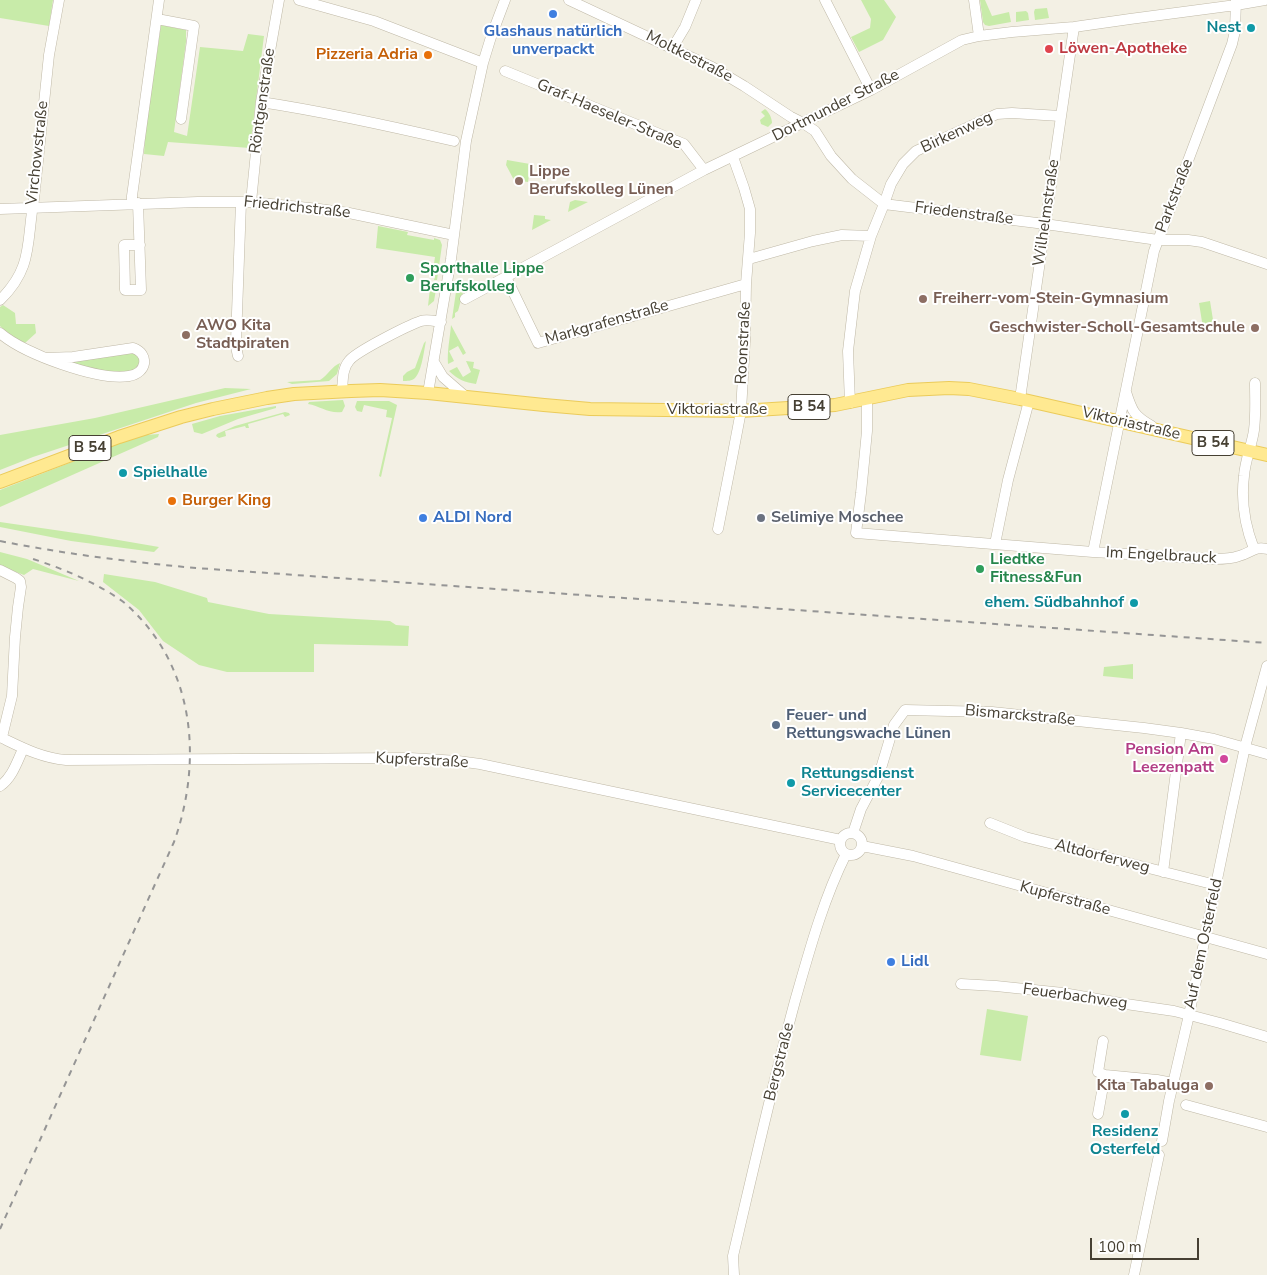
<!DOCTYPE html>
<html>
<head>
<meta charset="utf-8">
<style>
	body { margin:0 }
	#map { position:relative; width:1267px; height:1275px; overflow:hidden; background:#f3f0e4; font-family:"Nunito Sans",sans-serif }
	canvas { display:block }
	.scale { position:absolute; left:1090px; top:1238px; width:109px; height:22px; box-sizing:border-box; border:2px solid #464033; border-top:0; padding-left:6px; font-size:15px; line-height:18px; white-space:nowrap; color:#464033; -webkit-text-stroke:4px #fff; paint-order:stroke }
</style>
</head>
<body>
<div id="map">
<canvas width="1267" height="1275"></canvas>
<div class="scale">100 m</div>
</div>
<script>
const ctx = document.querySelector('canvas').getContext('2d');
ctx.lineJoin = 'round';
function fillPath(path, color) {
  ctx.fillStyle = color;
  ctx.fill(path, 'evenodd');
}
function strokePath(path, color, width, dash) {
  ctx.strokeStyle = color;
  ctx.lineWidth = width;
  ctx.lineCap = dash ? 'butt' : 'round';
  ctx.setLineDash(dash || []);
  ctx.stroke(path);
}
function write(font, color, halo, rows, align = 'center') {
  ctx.font = font + ' "Nunito Sans",sans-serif';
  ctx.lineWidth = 4;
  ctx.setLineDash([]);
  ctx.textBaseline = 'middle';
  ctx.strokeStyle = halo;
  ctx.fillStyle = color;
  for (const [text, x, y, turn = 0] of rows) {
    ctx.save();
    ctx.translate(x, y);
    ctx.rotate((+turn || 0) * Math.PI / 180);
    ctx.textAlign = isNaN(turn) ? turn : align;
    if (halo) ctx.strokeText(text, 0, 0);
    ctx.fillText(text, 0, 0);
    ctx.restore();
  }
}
const green = new Path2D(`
	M0 0H53L49 26 0 18Z
	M861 0H884L896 17 883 40 859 52 851 37 870 28 871 19Z
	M980 0H985L992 16 1009 12 1011 22 989 26 985 25 983 22Z
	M1047 8 1049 18 1035 20 1034 12 1035 9Z
	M1026 11 1028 13 1029 20 1016 22V12Z
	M161 25 186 30V42L174 132 187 136 200 47 243 51 248 34 264 36 250 148 168 142 164 156 144 154 145 134Z
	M765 109C769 112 772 118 772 123L768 127 761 124 760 120 765 116 761 112Z
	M507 160 530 164 531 163 528 182 514 180 506 165Z
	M575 200 588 202 568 212 570 202Z
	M534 215 545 216V219L551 220 532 230Z
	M378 226 408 232 407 235 434 240V238L440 240 442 245 437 280H434L435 277H432L435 257 376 248Z
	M434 284H437L434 301 428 306 430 288H433Z
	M457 285 464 289 458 311 455 313V317L452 319Z
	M1210 301 1214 326 1203 328 1199 303Z
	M3 305 15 313 16 324H35L36 333 25 343 9 335 0 326V307Z
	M451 325 466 353 463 355 458 346 449 351 454 361 448 364C447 351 450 338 451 325Z
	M426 341C424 350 422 371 415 378 412 381 407 381 403 381V376L407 372 415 368 424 343Z
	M134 350 142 361 130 374 92 371 62 360Z
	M466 361 474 362 473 368 480 370 476 384C465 382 458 380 449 371L457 367 463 377 471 372Z
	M340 363 337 374 329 381 292 384 287 382 320 380C328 375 332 366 340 363Z
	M225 388 251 389 196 403 33 457 0 470V435L95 418Z
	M343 400 345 406 342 412C329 414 320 406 308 404L309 402Z
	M357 401H389L397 405 381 477 379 476 392 418 386 417 387 410 364 405 362 412 357 411 355 407Z
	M276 406V408L238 419 202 434 194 432 192 424 220 416Z
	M285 412 289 413 290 415 285 417 283 414 248 424 249 428H246L245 426 225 431 226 436 219 438 216 436 217 434 235 426Z
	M159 434 158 437 0 507V490L123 442 145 435Z
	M0 522 89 535 159 547 154 552 71 541 0 527Z
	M0 552 27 559 79 581 33 569 24 575 0 566Z
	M104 574 155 582 207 598 208 602 269 614 390 621 396 625 409 626 408 646 314 644V672H227L199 665 163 641 139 610 103 582Z
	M1133 664V679L1103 676 1104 667Z
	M987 1009 1028 1016 1021 1061 980 1055Z`);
const minor = new Path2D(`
	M299 0 374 21 483 63
	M569 0 712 67 744 86 791 117 803 123 815 131 831 156 852 179 884 204 1045 224 1158 240H1188L1202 242 1267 264
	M825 0 871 90
	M974 0 979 36
	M157 19 194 26 181 119
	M673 47 685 27 696 0
	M505 71 684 144 704 170
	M261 102C326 112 390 126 454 141
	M251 202 261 102 279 0
	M138 203 141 290H125L124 245H140
	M132 204V196L159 0
	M0 209 198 202H251L319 209 349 213 454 235
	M749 259 813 241 842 235 871 236
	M506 277 538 343 746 284
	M465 299 704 170 871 90 962 40 979 36 1012 32 1074 27 1130 19 1236 5 1265 0
	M0 300C34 267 26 241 34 199L49 55 59 0
	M0 333C24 354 98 381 129 376 147 373 150 354 133 348L73 357 46 358
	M238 356 236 347V341L241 202
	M434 362 443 377 466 397
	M342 391C343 381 342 369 349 361 355 352 409 325 421 321 427 319 434 321 441 322
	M1126 392C1132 411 1134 416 1152 426
	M428 393 451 259 466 141 483 63 491 37 505 0
	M867 399V431L861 493 856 533 1093 552 1214 559C1223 559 1231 559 1239 556 1251 553 1254 546 1267 549
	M1020 399 1074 27
	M850 403 848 351 855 291 871 236 884 204 891 184 903 164 916 151 997 114 1012 113 1060 116
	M718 529 733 453 741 411 745 341 746 284 750 233V209L744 188 733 157
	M995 544 1008 480 1029 401
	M1254 549C1245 526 1241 500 1244 476 1245 460 1252 445 1254 430 1256 414 1255 399 1255 383
	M1093 552 1154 251 1232 44 1235 31 1236 0
	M0 570 16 578 20 581 21 587 18 607 15 637 12 696 2 737
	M0 737C21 747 41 758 66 760L410 758 458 761 480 764 841 840
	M0 786C12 778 17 762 23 749
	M990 823 1025 837 1216 885
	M840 844a11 11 0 1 1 22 0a11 11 0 1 1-22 0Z
	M853 833 861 809 879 775 894 725 905 710 992 712 1144 728 1181 733 1214 739 1267 754
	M862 846 913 856 1267 954
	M1163 872 1181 733
	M961 984 996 986 1063 993 1126 1004 1174 1011 1220 1023 1267 1037
	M1103 1041 1098 1072 1105 1075 1157 1080 1173 1083
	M1186 1105 1267 1127
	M1098 1114 1105 1075
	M1162 1141 1169 1101 1189 1015 1231 812 1245 747 1267 666
	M734 1275 733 1256C753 1171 772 1086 795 1001 809 952 823 900 846 854
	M1134 1275 1159 1155`);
const major = new Path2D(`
	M0 482 119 437 181 417 213 409 267 398 294 394 351 391 380 390 428 393 544 405 590 409 741 411 835 405 908 390 949 388 969 389 1020 399 1267 455`);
const rail = new Path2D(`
	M0 541C65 554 130 562 196 568L1267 643
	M0 1229 174 842C203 761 195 667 128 606 123 601 116 597 110 593 85 578 61 568 33 559`);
const markers = [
	[553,14,5,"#3f7fe0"],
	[1251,28,5,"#0f9aa8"],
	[1049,49,5,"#e0444e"],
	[428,55,5,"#e8710a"],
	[519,181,5,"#8d6e63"],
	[410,278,5,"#2e9e5b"],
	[923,299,5,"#8d6e63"],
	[1255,328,5,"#8d6e63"],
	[186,335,5,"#8d6e63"],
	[123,473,5,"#0f9aa8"],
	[172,501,5,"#e8710a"],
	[423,518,5,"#3f7fe0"],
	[761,518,5,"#6b7280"],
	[980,569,5,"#2e9e5b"],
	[1134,603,5,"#0f9aa8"],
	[776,725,5,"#5c6f8a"],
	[1224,759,5,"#d1479c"],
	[791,783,5,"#0f9aa8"],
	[891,962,5,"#3f7fe0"],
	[1209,1086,5,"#8d6e63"],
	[1125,1114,5,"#0f9aa8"]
];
const shields = [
	[809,407,42],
	[1213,443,42],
	[90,448,42]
];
const shieldNames = [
	["B 54",809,407],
	["B 54",1213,443],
	["B 54",90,448]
];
const cultureNames = [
	["Nest",1241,28],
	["Spielhalle",133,473,"left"],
	["ehem. Südbahnhof",1124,603],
	["Rettungsdienst",801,774,"left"],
	["Servicecenter",801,792,"left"],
	["Residenz",1125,1132,"center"],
	["Osterfeld",1125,1150,"center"]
];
const shopNames = [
	["Glashaus natürlich",553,32,"center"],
	["unverpackt",553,50,"center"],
	["ALDI Nord",433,518],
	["Lidl",901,962]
];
const healthNames = [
	["Löwen-Apotheke",1059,49]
];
const foodNames = [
	["Pizzeria Adria",418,55],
	["Burger King",182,501,"left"]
];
const streetNames = [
	["Moltkestraße",689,57,27],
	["Röntgenstraße",263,101,-82],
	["Dortmunder Straße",836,106,-27],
	["Graf-Haeseler-Straße",609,115,23],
	["Birkenweg",957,133,-25],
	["Virchowstraße",38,153,-84],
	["Parkstraße",1175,196,-69],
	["Friedrichstraße",297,208,6],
	["Wilhelmstraße",1047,213,-82],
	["Friedenstraße",964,214,7],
	["Markgrafenstraße",607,323,-16],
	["Roonstraße",744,343,-87],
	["Viktoriastraße",717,410],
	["Viktoriastraße",1131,424,13],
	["Im Engelbrauck",1161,556,3],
	["Bismarckstraße",1020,716,5],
	["Kupferstraße",422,761,3],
	["Altdorferweg",1102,857,14],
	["Kupferstraße",1065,899,15],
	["Auf dem Osterfeld",1204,944,-78],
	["Feuerbachweg",1075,997,8],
	["Bergstraße",780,1062,-76]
];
const educationNames = [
	["Lippe",529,172],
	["Berufskolleg Lünen",529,190],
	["Freiherr-vom-Stein-Gymnasium",933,299],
	["AWO Kita",196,326],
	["Stadtpiraten",196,344],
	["Geschwister-Scholl-Gesamtschule",1245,328,"right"],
	["Kita Tabaluga",1199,1086,"right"]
];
const leisureNames = [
	["Sporthalle Lippe",420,269],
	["Berufskolleg",420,287],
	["Liedtke",990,560],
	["Fitness&Fun",990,578]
];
const worshipNames = [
	["Selimiye Moschee",771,518]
];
const serviceNames = [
	["Feuer- und",786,716],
	["Rettungswache Lünen",786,734]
];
const hotelNames = [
	["Pension Am",1214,750],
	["Leezenpatt",1214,768]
];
fillPath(green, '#c8eba9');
strokePath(minor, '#bfb8a6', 11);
strokePath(major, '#ebcb5a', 14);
strokePath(minor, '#fff', 10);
strokePath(major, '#ffe991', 12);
strokePath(rail, '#959595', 2, [6, 6]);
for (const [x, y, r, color] of markers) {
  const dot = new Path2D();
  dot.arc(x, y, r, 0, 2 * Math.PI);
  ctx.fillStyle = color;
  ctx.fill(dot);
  strokePath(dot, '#fff', 2);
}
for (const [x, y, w] of shields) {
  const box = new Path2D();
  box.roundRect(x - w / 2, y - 12.5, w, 25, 4);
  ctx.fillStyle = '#fff';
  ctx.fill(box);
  strokePath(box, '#464033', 1);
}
write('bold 15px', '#464033', null, shieldNames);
write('bold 16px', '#0d838f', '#fff', cultureNames, 'right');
write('bold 16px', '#366cbe', '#fff', shopNames, 'left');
write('bold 16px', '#be3a42', '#fff', healthNames, 'left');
write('bold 16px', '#c56008', '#fff', foodNames, 'right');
write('16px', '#464033', '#fff', streetNames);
write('bold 16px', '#785e54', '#fff', educationNames, 'left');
write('bold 16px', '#27864d', '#fff', leisureNames, 'left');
write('bold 16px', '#5b616d', '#fff', worshipNames, 'left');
write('bold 16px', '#4e5e75', '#fff', serviceNames, 'left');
write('bold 16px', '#b23c85', '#fff', hotelNames, 'right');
</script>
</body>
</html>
